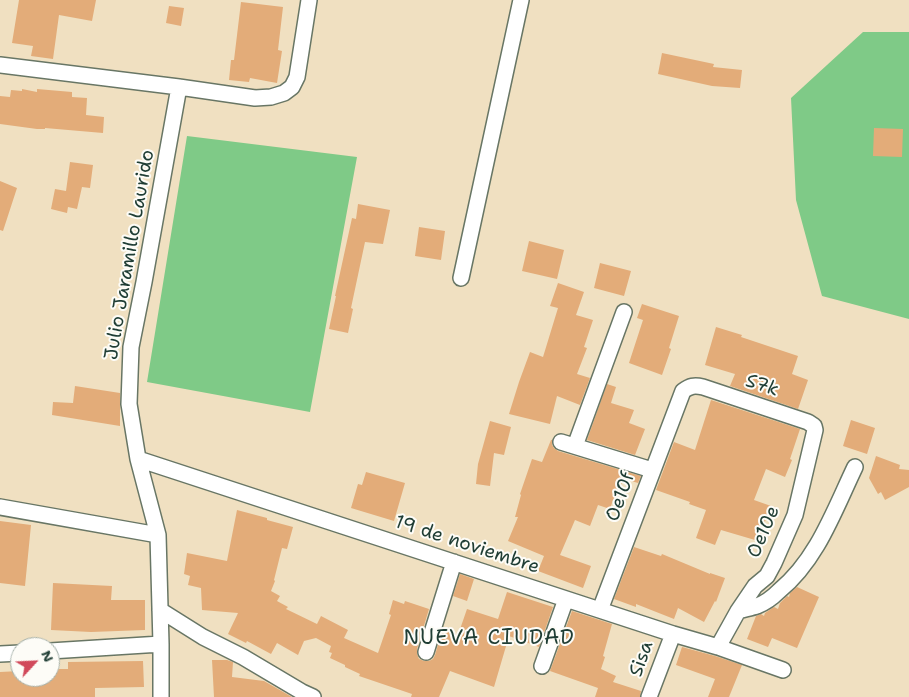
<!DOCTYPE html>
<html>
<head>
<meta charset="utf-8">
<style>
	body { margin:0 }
	#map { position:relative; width:909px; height:697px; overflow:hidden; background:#f0e0c1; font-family:"Shantell Sans",sans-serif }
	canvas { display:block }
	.north { position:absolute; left:10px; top:637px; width:50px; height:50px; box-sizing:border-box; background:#fdfcf7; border:1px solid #a4b0a9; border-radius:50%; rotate:65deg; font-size:14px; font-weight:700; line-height:20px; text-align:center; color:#1f3d34 }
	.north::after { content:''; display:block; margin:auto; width:18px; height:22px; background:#d1495b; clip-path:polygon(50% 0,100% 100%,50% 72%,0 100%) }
</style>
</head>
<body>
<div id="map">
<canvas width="909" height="697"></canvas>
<div class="north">N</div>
</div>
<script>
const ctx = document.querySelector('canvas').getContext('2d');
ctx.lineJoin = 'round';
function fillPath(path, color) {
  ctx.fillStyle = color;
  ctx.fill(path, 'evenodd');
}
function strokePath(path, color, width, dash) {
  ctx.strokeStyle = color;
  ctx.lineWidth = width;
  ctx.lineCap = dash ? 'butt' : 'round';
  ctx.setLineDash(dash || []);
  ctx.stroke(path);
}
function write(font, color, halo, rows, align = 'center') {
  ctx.font = font + ' "Shantell Sans",sans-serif';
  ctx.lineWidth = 4;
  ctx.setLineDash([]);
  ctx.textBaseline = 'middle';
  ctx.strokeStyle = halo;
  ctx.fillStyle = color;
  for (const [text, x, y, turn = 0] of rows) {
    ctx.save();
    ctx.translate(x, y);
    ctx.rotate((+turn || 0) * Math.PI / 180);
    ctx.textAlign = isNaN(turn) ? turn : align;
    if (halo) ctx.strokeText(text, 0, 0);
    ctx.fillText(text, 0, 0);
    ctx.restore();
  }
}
const green = new Path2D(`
	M863 32H909V319L822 296 796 200 791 98Z
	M187 136 357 157 310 412 147 382Z`);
const building = new Path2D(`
	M19 0H96L92 21 59 15 53 59 31 56 33 46 12 43Z
	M241 2 283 7 278 50 282 51 277 83 250 78 249 82 229 80 231 60H234Z
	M169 6 184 8 181 26 166 23Z
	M662 53 714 64 713 67 742 70 740 88 712 86 658 74Z
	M22 89 37 92V89L72 92V97L87 98 86 115 104 117 103 133 45 128V129H37L0 124V96L10 97 11 90 22 91Z
	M874 128 903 129 902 157 873 156Z
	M70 162 93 165 90 188 82 187 77 209 68 207 67 213 51 209 55 189 66 191Z
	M0 181 17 188 3 231 0 230Z
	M358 204 390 210 383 244 365 242 351 308 353 309 348 333 329 329 336 296H335L352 218 356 219Z
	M419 227 445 231 441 260 415 256Z
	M529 241 564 250 557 279 522 271Z
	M600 263 631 271 624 296 594 288Z
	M558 283 584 292 576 315 593 320 584 347 587 348 577 374 590 378 580 405 557 396 550 424 509 414 519 382 530 352 543 357 558 308 550 306Z
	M642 304 679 316 669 348 671 349 662 375 629 363 643 320 637 318Z
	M716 327 742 335 741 337 798 356 792 374 808 380 798 409 730 386 735 374 705 365Z
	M607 384 616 387 611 403 634 410 629 423 645 429 635 455 587 440Z
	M75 386 120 393V426L52 415 53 402 73 403Z
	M711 400 800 429 790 459 792 460 785 477 766 469 754 500 771 506 764 524 760 538 755 537V540L721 530 715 545 696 538 706 510 689 504 690 502 656 490 674 442 695 450Z
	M851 420 875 428 867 454 843 446Z
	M490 421 511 427 504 455 494 453 490 486 476 484 478 464Z
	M551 440H552V445L554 448 558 451 641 476 638 483 628 480 626 484 622 482 616 501 613 500 610 509 598 505 590 526 575 520 560 555 591 566 583 588 538 571 544 556 508 541 518 517H515L521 495 520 494 532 459 542 462Z
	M876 456 900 465 899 469 909 470V487L885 500 881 492 878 494 869 478Z
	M366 472 405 483 394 521 351 508 358 484 362 485Z
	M237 510 267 518V520L293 527 287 549 282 548 274 580 275 581 271 591 280 596 277 601 288 607 286 609 317 624 321 616 348 630 344 638 378 653 391 615 389 614 393 600 404 604 405 601 429 609 417 649V654L419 659 424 661H429L433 659 435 655 443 628 458 635 467 609 498 619 507 592 553 607 539 647 509 636 494 687 450 671 439 697H411L412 694 359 676 360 674 345 667V665L330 658 332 653 329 652 331 646 316 638 304 641 298 655 277 643 271 654 247 641 246 643 228 634 238 613 202 610 201 588 188 585 190 576 184 574 187 553 227 561Z
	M0 521 31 525 25 586 0 583Z
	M634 547 661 556 662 554 710 574V573L725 578 716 602 715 601 704 622 678 608 674 619 636 604V607L614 599Z
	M460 574 474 579 467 601 453 596Z
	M53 583 112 586 111 600H145V630L91 632 51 630Z
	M797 587 819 597 797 648 772 638 768 647 747 639 756 616 761 614 764 616 765 613 774 607 778 609 780 603 787 596 789 597 790 593Z
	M572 611 612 624 603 656 605 657 601 669 616 676 613 682 641 691 640 697H595L598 688 550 671Z
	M682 647 715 656 742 665 729 697H708L715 679 676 665Z
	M212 660H227L233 662 232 677 264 681 292 697H214Z
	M143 661 144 687 95 688V697H0V672L20 671V677H50V669H68V662Z`);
const street = new Path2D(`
	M0 65 179 87 255 98 271 97 284 93 292 87 297 77 309 0
	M461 278 521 0
	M561 442 652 470
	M575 446 624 312
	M138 459 673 634 718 647 783 670
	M0 507 158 535
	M160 610 203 637 243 657 302 692 313 697
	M600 610 683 391C690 386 694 385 703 387L808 422 814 426 815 430 795 515 774 563 767 576 755 586 738 611 718 647
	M738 611C745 609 751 608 757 606 765 603 773 597 779 591 817 560 834 511 855 467
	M50 651 161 644
	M426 652 454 562
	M0 654 20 653
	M542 666 566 599
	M161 697V644L158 535 138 459 129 404 131 347 144 282 179 87
	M649 697 673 634`);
const streetNames = [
	["Julio Jaramillo Laurido",130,255,-80],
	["S7k",762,386,18],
	["Oe10f",621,497,-70],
	["Oe10e",764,532,-67],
	["19 de noviembre",467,545,18],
	["Sisa",642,659,-70]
];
const quarterNames = [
	["NUEVA CIUDAD",489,639]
];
fillPath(green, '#7fca87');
fillPath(building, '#e3ac79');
strokePath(street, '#687665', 18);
strokePath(street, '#fff', 15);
write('19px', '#1f3d34', '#fdfcf7', streetNames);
ctx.letterSpacing = '1px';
write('21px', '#1f3d34', '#fdfcf7', quarterNames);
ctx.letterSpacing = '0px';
</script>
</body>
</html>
